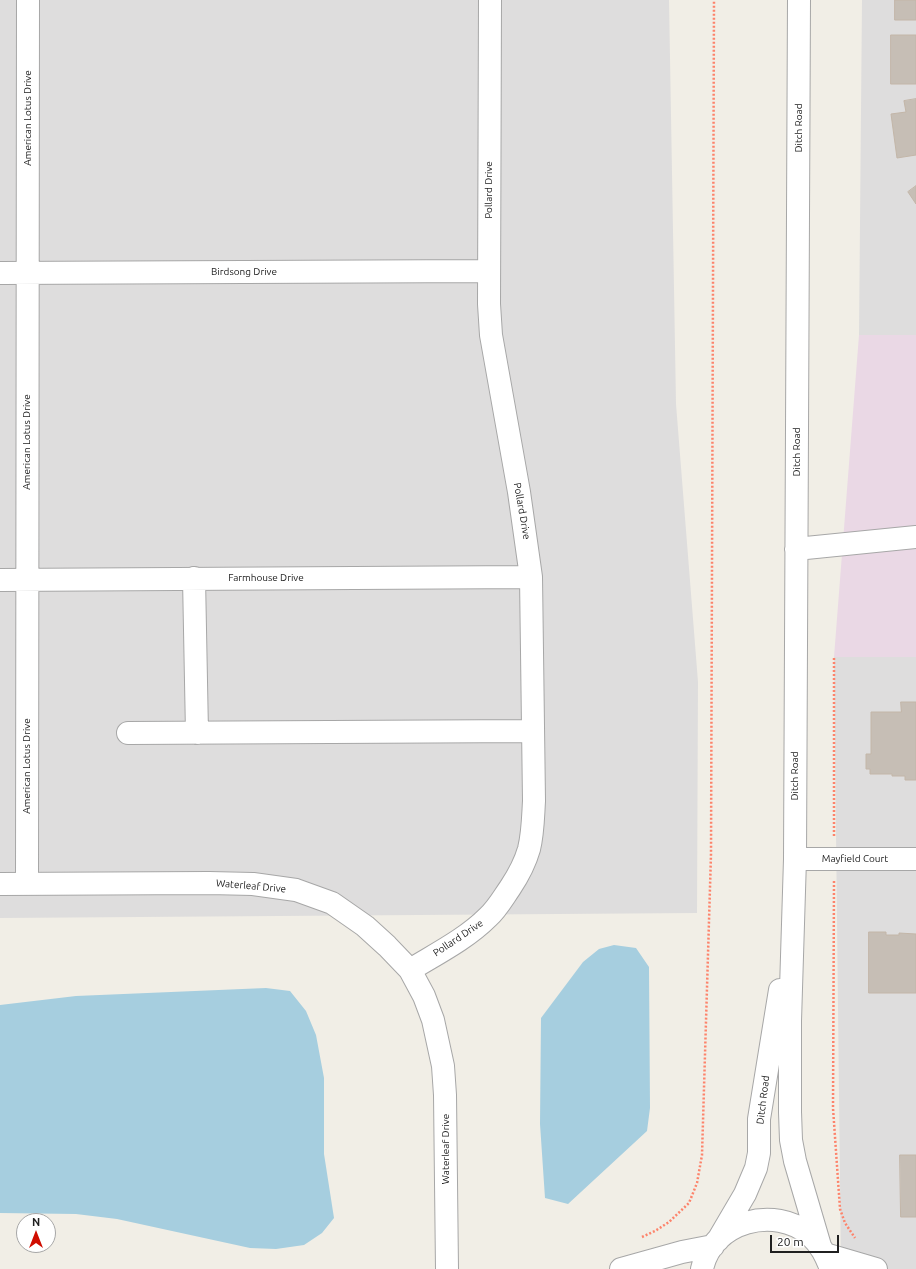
<!DOCTYPE html>
<html>
<head>
<meta charset="utf-8">
<style>
	body { margin:0 }
	#map { position:relative; width:916px; height:1269px; overflow:hidden; background:#f1eee6; font-family:Ubuntu,sans-serif }
	canvas { display:block }
	.north { position:absolute; left:16px; top:1213px; width:40px; height:40px; box-sizing:border-box; background:#fff; border:1px solid #a6a6a6; border-radius:50%; rotate:0deg; font-size:11px; font-weight:700; line-height:16px; text-align:center; color:#202020 }
	.north::after { content:''; display:block; margin:auto; width:14px; height:18px; background:#d00d00; clip-path:polygon(50% 0,100% 100%,50% 72%,0 100%) }
	.scale { position:absolute; left:770px; top:1235px; width:69px; height:18px; box-sizing:border-box; border:2px solid #202020; border-top:0; padding-left:5px; font-size:12px; line-height:14px; white-space:nowrap; color:#202020; -webkit-text-stroke:3px #fff; paint-order:stroke }
</style>
</head>
<body>
<div id="map">
<canvas width="916" height="1269"></canvas>
<div class="north">N</div>
<div class="scale">20 m</div>
</div>
<script>
const ctx = document.querySelector('canvas').getContext('2d');
ctx.lineJoin = 'round';
function fillPath(path, color) {
  ctx.fillStyle = color;
  ctx.fill(path, 'evenodd');
}
function strokePath(path, color, width, dash) {
  ctx.strokeStyle = color;
  ctx.lineWidth = width;
  ctx.lineCap = dash ? 'butt' : 'round';
  ctx.setLineDash(dash || []);
  ctx.stroke(path);
}
function write(font, color, halo, rows, align = 'center') {
  ctx.font = font + ' Ubuntu,sans-serif';
  ctx.lineWidth = 4;
  ctx.setLineDash([]);
  ctx.textBaseline = 'middle';
  ctx.strokeStyle = halo;
  ctx.fillStyle = color;
  for (const [text, x, y, turn = 0] of rows) {
    ctx.save();
    ctx.translate(x, y);
    ctx.rotate((+turn || 0) * Math.PI / 180);
    ctx.textAlign = isNaN(turn) ? turn : align;
    if (halo) ctx.strokeText(text, 0, 0);
    ctx.fillText(text, 0, 0);
    ctx.restore();
  }
}
const residential = new Path2D(`
	M0 0H669L676 404 698 682 697 913 0 918Z
	M862 0H916V335H859Z
	M834 657H916V1269H841Z`);
const industrial = new Path2D(`
	M859 335H916V657H834Z`);
const water = new Path2D(`
	M614 945 636 948 649 967 650 1108 647 1131 568 1204 545 1198 540 1124 541 1018 583 962 599 949Z
	M266 988 290 991 306 1011 316 1035 324 1078V1154L334 1218 322 1233 304 1245 276 1249 250 1248 117 1219 76 1214 0 1213V1005L76 996Z`);
const building = new Path2D(`
	M895 0H916V20H895Z
	M891 35H916V84H891Z
	M916 99V155L897 158 891 114 906 112 904 101Z
	M916 186V204L908 192Z
	M901 702H916V780H905V776H892V774H870V769H866V754H871V712H901Z
	M869 932H886V935H899V933L916 934V993H869Z
	M900 1155H916V1217H901Z`);
const path = new Path2D(`
	M834 836V657
	M834 881 833 1108 840 1209 845 1223 855 1238
	M642 1237 655 1231 669 1222 689 1203 697 1183 702 1155 711 854 714 0`);
const minor = new Path2D(`
	M799 0 795 859 790 1021V1112L791 1140 795 1161 820 1246
	M0 273 489 271
	M796 549 916 537
	M194 578 197 733
	M0 580 531 577
	M128 733 533 731
	M795 859H916
	M0 884 209 883 253 884 296 890 332 903 365 926 387 946 410 970 424 996 433 1020 443 1066 445 1095 447 1269
	M27 884 28 0
	M410 970C436 954 466 939 488 917 497 909 503 898 510 888 518 876 525 863 529 849 533 833 533 817 534 801L531 577 519 492 491 335 489 304 490 0
	M718 1240 745 1194 756 1168 759 1153V1119L780 990
	M825 1254 876 1269
	M621 1269 682 1252 713 1246
	M702 1269C712 1221 775 1205 810 1235 821 1245 826 1256 831 1269`);
const streetNames = [
	["American Lotus Drive",28,118,-90],
	["Ditch Road",799,128,-90],
	["Pollard Drive",489,190,-90],
	["Birdsong Drive",244,272],
	["American Lotus Drive",27,442,-90],
	["Ditch Road",797,452,-90],
	["Pollard Drive",522,511,80],
	["Farmhouse Drive",266,578],
	["American Lotus Drive",27,766,-90],
	["Ditch Road",795,776,-90],
	["Mayfield Court",855,859],
	["Waterleaf Drive",251,886,5],
	["Pollard Drive",458,938,-34],
	["Ditch Road",763,1100,-83],
	["Waterleaf Drive",446,1149,-90]
];
fillPath(residential, '#dedddd');
fillPath(industrial, '#ead8e5');
fillPath(water, '#a6cedf');
fillPath(building, '#c6beb5');
strokePath(building, '#c3b6a8', 1);
strokePath(minor, '#a7a7a7', 24);
strokePath(path, '#fd836b', 2.5, [2, 2]);
strokePath(minor, '#fff', 22);
write('10px', '#202020', '#fff', streetNames);
</script>
</body>
</html>
